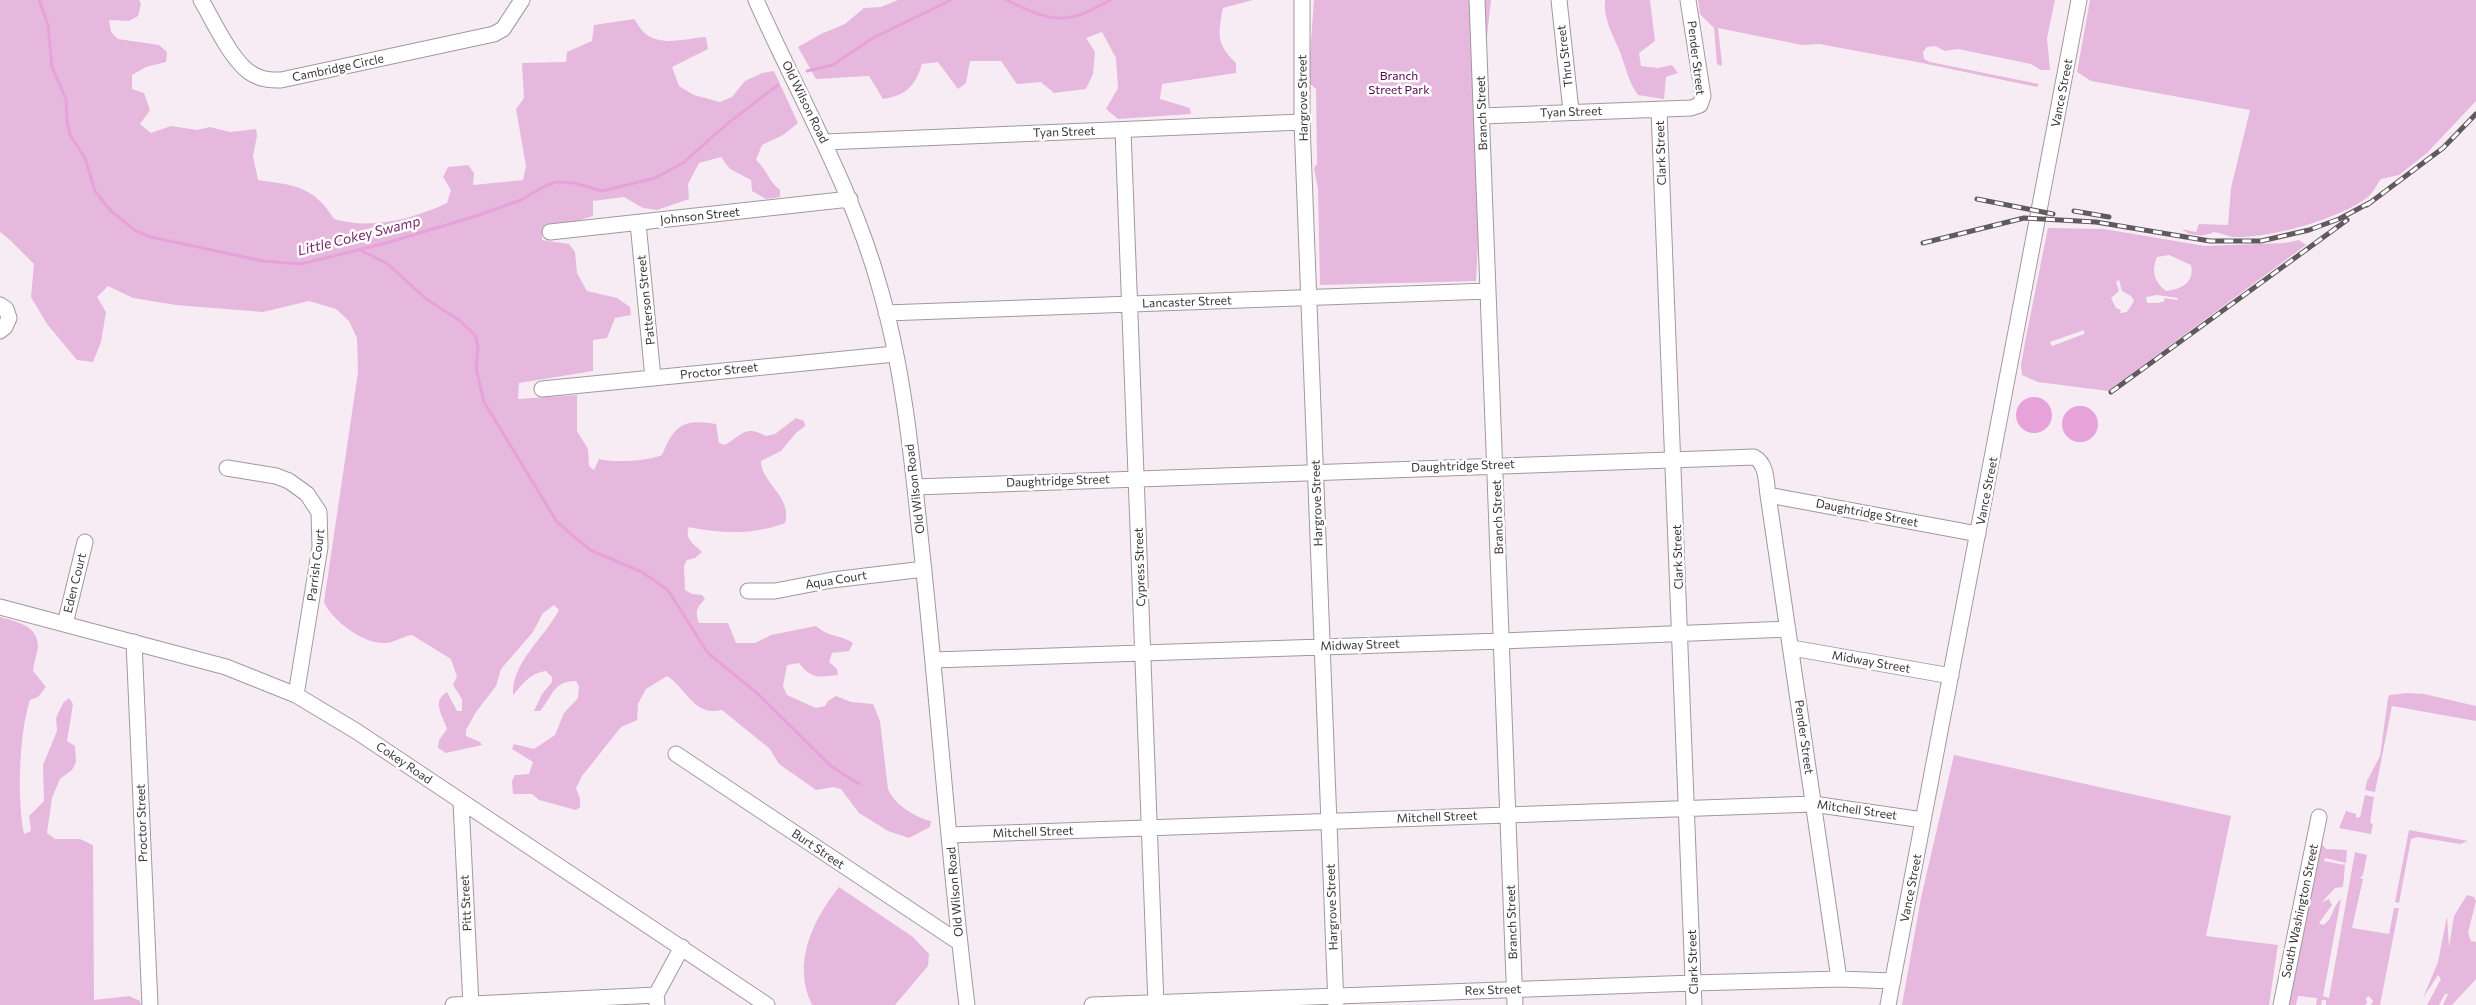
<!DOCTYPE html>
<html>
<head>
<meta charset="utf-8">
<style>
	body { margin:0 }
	canvas { display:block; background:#f7ecf4 }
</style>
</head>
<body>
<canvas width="2476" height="1005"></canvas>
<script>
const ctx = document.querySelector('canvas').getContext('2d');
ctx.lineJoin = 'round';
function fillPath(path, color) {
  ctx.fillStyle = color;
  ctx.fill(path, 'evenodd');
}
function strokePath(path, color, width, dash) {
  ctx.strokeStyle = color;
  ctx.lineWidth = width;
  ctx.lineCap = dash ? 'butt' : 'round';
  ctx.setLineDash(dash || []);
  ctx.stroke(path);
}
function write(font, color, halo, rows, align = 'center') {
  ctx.font = font + ' Commissioner,sans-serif';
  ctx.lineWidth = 5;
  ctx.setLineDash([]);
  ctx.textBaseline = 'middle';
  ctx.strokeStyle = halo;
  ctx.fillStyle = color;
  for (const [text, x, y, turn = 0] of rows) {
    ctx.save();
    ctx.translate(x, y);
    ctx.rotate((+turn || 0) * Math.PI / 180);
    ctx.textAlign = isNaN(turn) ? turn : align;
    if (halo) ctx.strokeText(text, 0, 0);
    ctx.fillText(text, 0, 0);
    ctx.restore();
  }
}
const green = new Path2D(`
	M0 0H139L141 4 138 16 129 21 109 20 111 32 118 39 159 45 167 52 166 62 146 67 132 75V89L144 93 150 110 140 124 151 133 171 126 197 130 210 127 230 132 256 129 257 136 253 156 258 180C293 185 314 186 334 219 371 230 413 219 447 203L451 190 443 177 448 167 468 165 474 173 473 185 523 180 526 166 516 109 524 98 522 63 566 62 567 52 592 41 594 25 634 19C637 22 638 26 641 29 656 49 686 38 706 37L708 49 672 67 679 86 694 95 720 102 732 97 745 81 762 73 774 71 798 123 783 135 762 145 756 160C768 171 768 181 780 190V197L766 199 752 191 751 180 730 169 721 157 699 163 688 184 689 199 657 210 643 208 624 197 593 201V216L542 232V240L569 244 575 252 577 273 587 291 617 298 630 307 631 315 615 318 607 338 593 340V371L519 383 518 399 577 395V431L588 449 589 466 594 470 599 459C612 463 650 461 662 455 674 426 682 418 716 424L719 443 725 445C743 434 745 425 766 436L775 434 796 418 804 421 805 426 796 433 781 451 761 461C761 483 793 497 785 523 753 535 722 534 689 527 684 539 694 544 702 552L695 558 687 560 684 566 685 590 692 594 702 595 705 599C696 608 695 612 699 623H728L736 643H755L771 635 816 626C829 638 843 635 853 643L849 651 832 653 829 662 837 669 838 675C819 677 812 680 799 663L787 665 783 686 787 695 816 708 825 706 828 701 836 696 851 702 873 704 880 721 888 789C895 805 914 817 931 821L930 827 909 838 888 831 859 813 841 789 833 787 816 790 779 764 770 749 722 710C694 717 687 689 667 676L646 689 638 704 637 720 621 727 582 776 576 788 580 799V807L576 810 539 800 532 794H513L512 781 515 775 529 774 533 762 512 749 514 744 534 749 555 735 564 713 578 698 579 686 576 681C553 681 553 696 540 711H534L542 694 552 682V677L546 671C530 673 523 684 513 695 511 663 545 637 559 610L554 605 543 613 533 632 501 669 496 686 476 712 466 730V736L480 742 482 745 446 753 438 748 439 740 447 729C443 716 431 701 447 692L457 711H462V699L453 685 457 677 451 659 412 635C403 636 396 642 386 643 365 645 332 621 324 602L358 372 357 338 349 321 336 309 309 301 263 312 176 305 133 298 108 286 97 297 106 312 101 342 93 362 77 360 47 324 31 297 34 264 10 240 0 232Z
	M898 0H1253L1223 8C1218 33 1216 44 1236 63V73L1162 84 1160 99 1190 108 1191 114 1118 119 1106 109 1118 88 1116 58 1102 32 1086 38 1095 52 1093 74 1086 89 1054 93 1041 82 1017 84 1001 61H970L966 83 958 89 938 62 922 64C915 86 907 95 883 99L869 76 816 79 798 47 821 34 845 24 864 8 881 7Z
	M1314 0H1491L1477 127 1482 160 1476 281 1320 285 1318 189 1314 168 1317 164 1316 89 1308 82Z
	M1605 0H1650L1655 41 1639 53 1641 66 1658 68 1672 65 1678 73 1666 77 1664 99 1638 95C1628 81 1626 68 1620 52 1613 35 1603 19 1605 0Z
	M1698 0H2055L2047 38 2050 70H2041L2031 64 1958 49 1945 51 1935 46 1927 47 1923 52 1924 59 1930 62 2039 84 2037 87 1917 62 1819 44 1802 45 1718 28 1722 63 1721 66 1717 64 1714 28 1700 14Z
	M2090 0H2476V101L2427 153 2399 175 2381 179C2377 184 2373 193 2368 197 2340 219 2268 239 2233 237 2227 236 2220 233 2214 232 2204 237 2191 237 2182 229L2196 232 2199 224 2228 225 2231 188 2250 110 2091 81 2077 72Z
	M2048 228 2104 229 2205 246 2285 243 2299 240 2306 245 2108 391 2038 382 2022 375 2021 365 2027 332ZM2169 255 2191 265C2195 283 2181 289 2166 291 2154 282 2151 271 2157 257ZM2119 280 2122 291 2131 296 2134 301 2127 312 2120 313 2121 310 2116 308 2111 298 2119 291 2116 282ZM2157 295 2178 298 2177 300 2164 298 2165 301 2158 303H2147L2146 297ZM2084 330V334L2052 346 2050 342Z
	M0 617C17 622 38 625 38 647 37 654 34 662 33 671L46 687 38 697 30 700C19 733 17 799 24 834L31 831 29 816 44 801 43 765 57 731 56 718 63 703 69 698 73 704 67 741 75 746 76 762 72 770 60 779 52 798 47 833 55 839H80L93 845 94 1000 129 996 140 1001 141 1005H0Z
	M2408 693 2424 694 2476 706V721L2392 706 2375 792 2365 790 2367 781 2380 756 2388 698 2389 695Z
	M1954 755 2231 816 2206 936 2278 945 2269 1005H1902L1921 898Z
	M2365 795 2374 797 2370 823 2373 824 2371 834 2339 828 2346 811 2356 814V818L2360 817Z
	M2409 830 2468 841 2460 844 2417 837 2411 839 2399 903 2395 902Z
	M2320 842 2326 849 2347 850 2346 863 2325 858 2324 861 2345 865 2343 887 2335 888 2322 902 2329 899 2332 905 2319 923 2323 925C2334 919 2332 906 2341 899L2323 996 2329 998 2355 852 2367 855 2363 875 2360 878 2363 879 2352 928 2389 934 2394 908H2399L2380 1005H2371L2373 1001 2369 996 2366 998 2367 1003 2365 1005H2326V1000H2322L2321 1005H2316L2317 998 2298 996 2296 1005H2287Z
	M839 887 913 937 929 954 928 966 895 1005H812C792 963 812 921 839 887Z
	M2467 895 2474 897 2476 901 2468 933 2471 941 2476 942V979L2452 1005H2443L2448 994H2445L2439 1005H2427L2441 979 2438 975 2423 998 2438 962 2447 916 2449 947 2454 916Z`);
const water = new Path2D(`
	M2016 415a18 18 0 1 1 36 0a18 18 0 1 1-36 0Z
	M2062 424a18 18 0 1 1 36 0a18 18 0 1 1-36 0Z`);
const stream = new Path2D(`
	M39 0 48 25 52 67 66 99 67 121 70 135 85 158 95 191 111 211 136 231 151 237 263 261 301 264 386 243 473 217 521 200 547 185 557 182 574 183 602 191 655 178 683 163 728 123 778 85
	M1006 0C1051 21 1064 27 1110 0
	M807 71 833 65 871 39 951 0
	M358 249 388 264 426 299 459 320 475 335 478 346 476 368 484 402 557 522 590 550 642 572 668 590 707 652 759 695 831 766 859 784`);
const minor = new Path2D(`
	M201 0C213 20 233 65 254 75 263 80 271 80 281 80L494 34 503 29 522 0
	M756 0C799 97 853 188 881 292 904 373 912 459 921 544 938 697 948 852 967 1005
	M1302 0V122L1336 1005
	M1477 0 1515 1005
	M1559 0 1571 111
	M1659 110 1694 1005
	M1482 116 1691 108 1700 105 1703 96 1688 0
	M1123 130 1156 1005
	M825 142 1302 122
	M638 223 653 378
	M550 232 850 199
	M0 305 6 309 9 318 5 327 0 331
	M886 313 1488 291
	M542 389 895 354
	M227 468 276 476 289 481 307 494 319 512 320 547 296 695
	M915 487 1754 457C1767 464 1766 481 1768 495L1978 534
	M1768 495 1839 979
	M748 591H775L832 580 924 569
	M0 607 226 667 296 695 356 731 767 1005
	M65 624 85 542
	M134 642 150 1005
	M1792 648 1951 676
	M933 660 1502 641 1788 629
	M676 754 960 943
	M461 802 471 1005
	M950 835 1813 804 1923 820
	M657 1004 656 995 682 947
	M453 1005 656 995
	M1092 1005 1693 983 1839 979 1893 981
	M1888 1005 2079 0
	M2281 1005 2319 817`);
const rail = new Path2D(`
	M1977 199 2053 214
	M2367 205 2443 148 2476 114
	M2074 211 2109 217
	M1923 243 2024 218 2096 222 2210 241H2261L2309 230 2339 219 2371 202
	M2111 392 2347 220`);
const streetNames = [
	["Thru Street",1565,56,-97],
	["Pender Street",1696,58,83],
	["Cambridge Circle",338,68,-12],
	["Vance Street",2062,93,-79],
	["Hargrove Street",1303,98,-91],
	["Old Wilson Road",805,102,64],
	["Tyan Street",1571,112,-2],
	["Branch Street",1482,113,-92],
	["Tyan Street",1064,132,-2],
	["Clark Street",1661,153,-92],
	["Johnson Street",700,216,-6],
	["Patterson Street",646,300,-96],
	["Lancaster Street",1187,302,-2],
	["Proctor Street",719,371,-6],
	["Daughtridge Street",1463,466,-2],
	["Daughtridge Street",1058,481,-2],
	["Old Wilson Road",915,489,-97],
	["Vance Street",1987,491,-79],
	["Hargrove Street",1317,503,-92],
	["Daughtridge Street",1867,513,11],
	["Branch Street",1498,517,-92],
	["Clark Street",1678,557,-92],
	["Parrish Court",316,565,-83],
	["Cypress Street",1140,567,-92],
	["Aqua Court",836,580,-9],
	["Eden Court",75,583,-76],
	["Midway Street",1360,645,-2],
	["Midway Street",1871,662,10],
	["Pender Street",1804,737,82],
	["Cokey Road",404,763,34],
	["Mitchell Street",1857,810,8],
	["Mitchell Street",1437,817,-2],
	["Proctor Street",142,823,-92],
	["Mitchell Street",1033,832,-2],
	["Burt Street",818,849,34],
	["Vance Street",1911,888,-79],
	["Old Wilson Road",955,892,-95],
	["Pitt Street",466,903,-93],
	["Hargrove Street",1332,907,-92],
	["South Washington Street",2300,911,-78],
	["Branch Street",1512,922,-92],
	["Clark Street",1693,962,-92],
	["Rex Street",1493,990,-2]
];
const parkNames = [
	["Branch",1399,76],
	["Street Park",1399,90]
];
const waterNames = [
	["Little Cokey Swamp",359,236,-14]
];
fillPath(green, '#e7b8dd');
fillPath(water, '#e7a2da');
strokePath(stream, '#e7a2da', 3);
strokePath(minor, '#a2989f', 17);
strokePath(minor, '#fff', 15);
strokePath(rail, '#605a5e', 5);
strokePath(rail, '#fff', 3, [9]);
write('12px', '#383437', '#fff', streetNames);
write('12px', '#57024e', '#fff', parkNames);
write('italic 14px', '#77286d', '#fff', waterNames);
</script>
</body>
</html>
